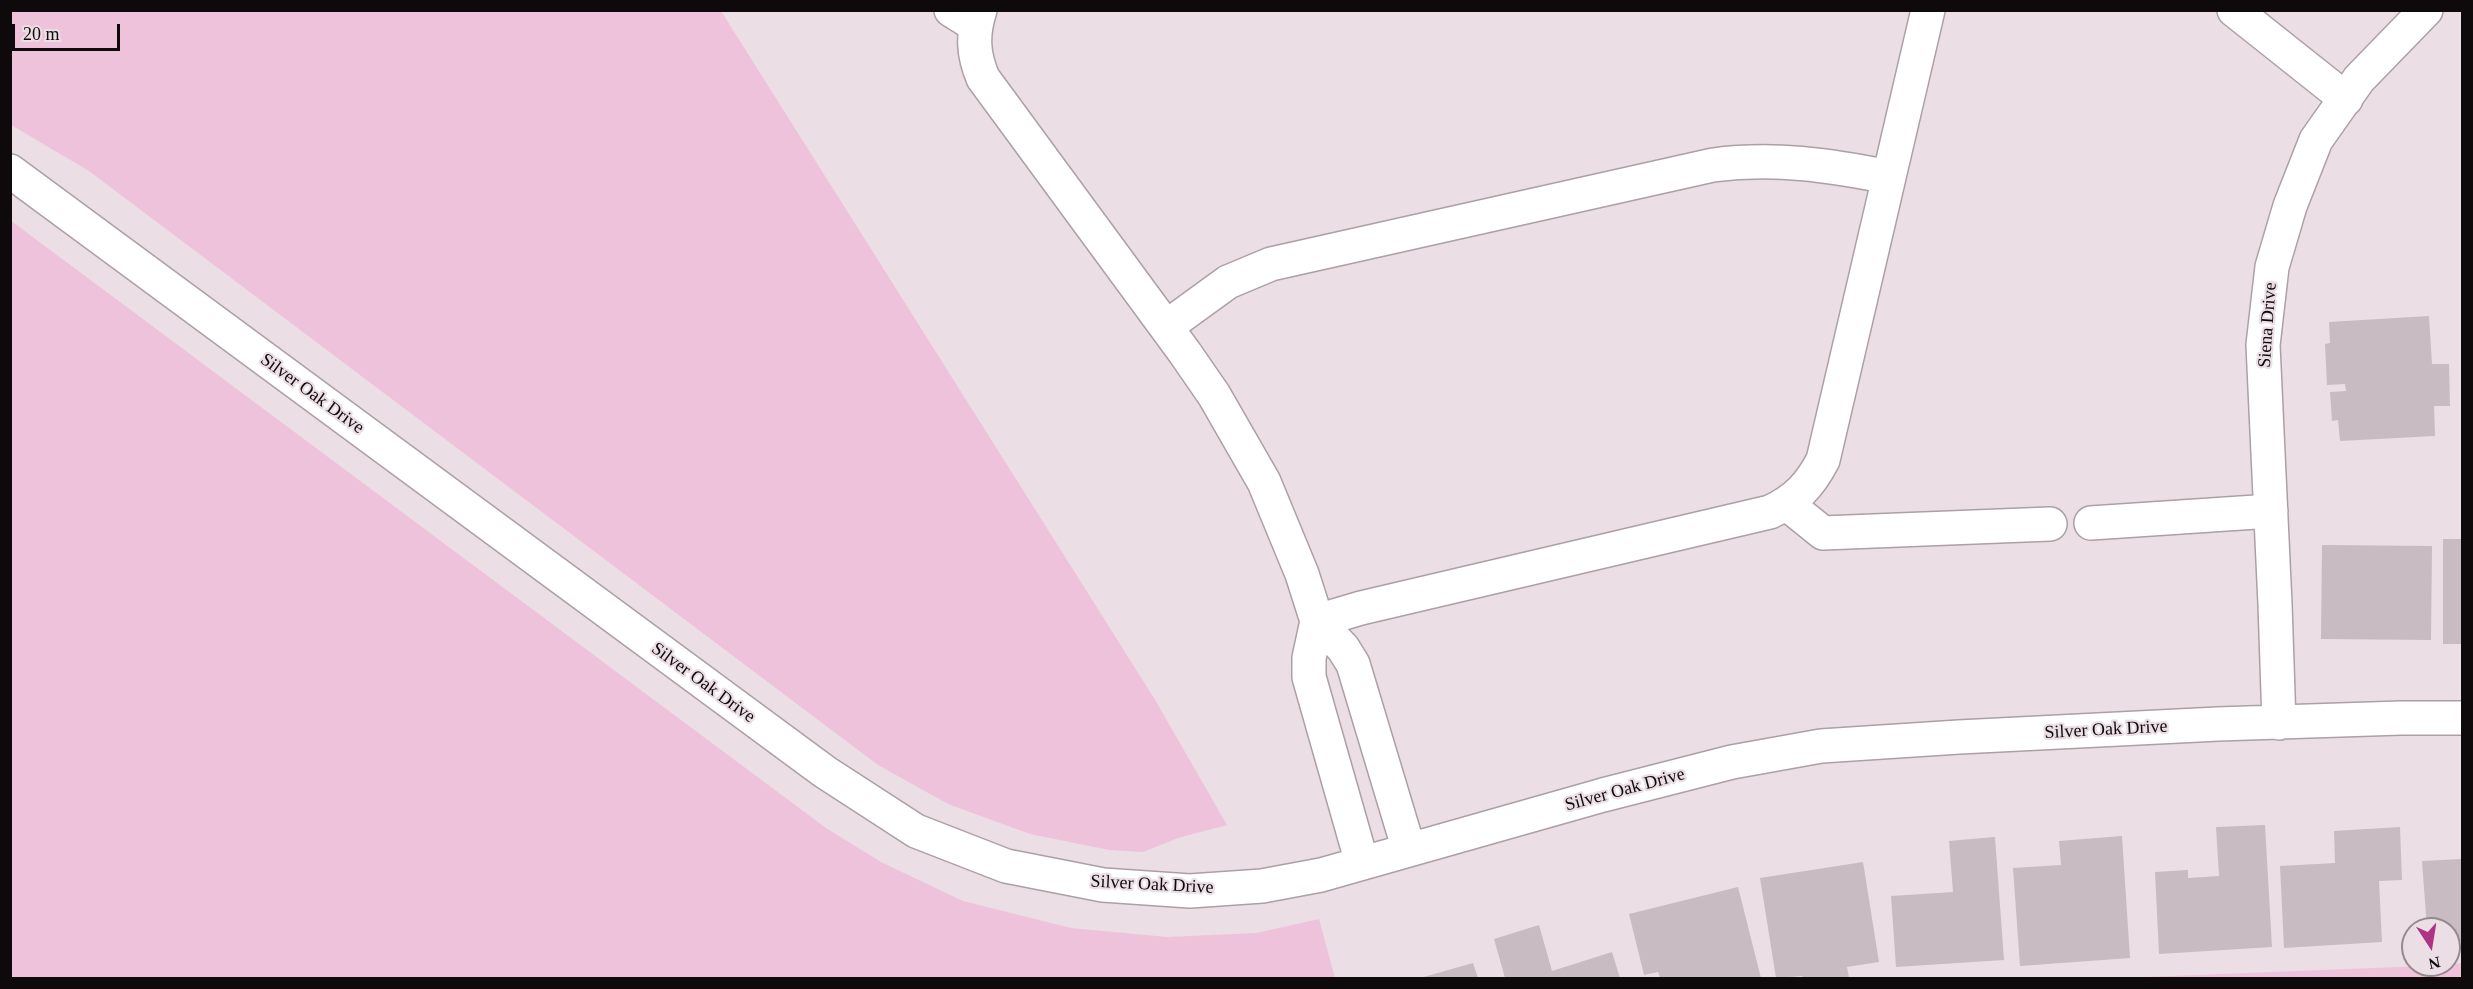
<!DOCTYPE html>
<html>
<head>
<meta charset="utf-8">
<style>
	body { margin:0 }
	#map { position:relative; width:2473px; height:989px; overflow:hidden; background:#ecdee5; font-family:Georgia,serif }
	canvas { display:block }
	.frame { position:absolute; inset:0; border:12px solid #0e0a0c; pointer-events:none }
	.north { position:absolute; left:2401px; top:917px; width:60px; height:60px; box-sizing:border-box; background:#ecdee5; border:2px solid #93898e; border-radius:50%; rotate:168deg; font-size:16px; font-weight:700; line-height:24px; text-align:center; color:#0e0a0c }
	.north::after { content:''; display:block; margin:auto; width:21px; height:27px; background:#ae3384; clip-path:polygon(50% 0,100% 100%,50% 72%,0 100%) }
	.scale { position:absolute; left:12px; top:24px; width:108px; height:27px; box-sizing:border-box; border:3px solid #0e0a0c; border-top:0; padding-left:8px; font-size:18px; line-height:21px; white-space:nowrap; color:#0e0a0c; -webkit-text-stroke:4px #ecdee5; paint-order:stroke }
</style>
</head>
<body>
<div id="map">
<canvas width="2473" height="989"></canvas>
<div class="frame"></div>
<div class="north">N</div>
<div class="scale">20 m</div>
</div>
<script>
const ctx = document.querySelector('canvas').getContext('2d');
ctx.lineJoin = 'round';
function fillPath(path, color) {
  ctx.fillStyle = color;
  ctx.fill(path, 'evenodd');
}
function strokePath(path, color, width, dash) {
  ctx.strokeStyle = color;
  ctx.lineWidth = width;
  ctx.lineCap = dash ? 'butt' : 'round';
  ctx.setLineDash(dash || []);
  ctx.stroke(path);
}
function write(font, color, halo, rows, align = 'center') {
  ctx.font = font + ' Georgia,serif';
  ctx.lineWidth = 4.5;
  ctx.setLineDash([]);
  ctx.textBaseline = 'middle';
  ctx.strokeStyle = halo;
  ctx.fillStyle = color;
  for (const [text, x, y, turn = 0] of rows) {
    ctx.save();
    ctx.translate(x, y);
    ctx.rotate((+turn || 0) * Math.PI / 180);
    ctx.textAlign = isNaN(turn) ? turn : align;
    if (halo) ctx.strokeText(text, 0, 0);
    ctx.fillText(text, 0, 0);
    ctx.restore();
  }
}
const green = new Path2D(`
	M11 10 721 11 1154 698 1227 825 1178 838 1143 852 1109 850 1030 834 948 804 878 765 89 171 11 125Z
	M10 220 826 828 881 862 963 901 1071 928 1167 937 1256 933 1319 919 1335 978H11Z
	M2462 963V978H2119L2449 965Z`);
const building = new Path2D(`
	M2429 316 2432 364H2449L2450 406H2434L2435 436 2340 441 2338 420 2332 421 2330 392 2346 391 2345 384 2327 385 2325 344 2330 343 2329 322Z
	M2443 539H2462V644H2443Z
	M2322 545 2432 546 2431 640 2321 639Z
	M2265 825 2272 947 2159 954 2155 872 2188 870V878L2219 876 2216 827Z
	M2400 827 2402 880 2379 881 2382 942 2284 948 2280 866 2335 863 2334 831Z
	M2122 836 2130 958 2020 966 2013 868 2061 865 2059 841Z
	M1995 837 2004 960 1896 967 1891 896 1953 892 1949 841Z
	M2462 859V941L2449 942V929H2427L2422 861Z
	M1863 862 1879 962 1847 967 1849 978H1803L1802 976 1776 978 1760 878Z
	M1738 887 1761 978H1660L1658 972 1644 975 1629 914Z
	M1539 925 1552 971 1612 952 1620 978H1505L1494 939Z
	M1473 963 1478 978H1420Z`);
const minor = new Path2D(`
	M951 10 975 25
	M980 10C972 35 973 54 983 78L1185 353 1214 395 1264 482 1302 574 1317 621 1343 648 1353 664 1409 850
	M2234 10 2346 99
	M10 171 825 772 916 831 1006 866 1103 885 1190 891 1262 886 1321 875 1603 795 1732 762 1821 746 1959 737 2218 724 2401 718H2462
	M1166 327 1228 282 1271 264 1713 165C1775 157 1828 165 1889 177
	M1787 504 1823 533 2050 524
	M2091 523 2271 511
	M1317 621 1361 608 1770 512C1796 500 1810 485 1823 460L1928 10
	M1317 621 1309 658V677L1362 863
	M2279 723 2275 604 2263 345 2272 267 2290 206 2316 140 2359 79 2426 10`);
const streetNames = [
	["Siena Drive",2268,325,-86],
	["Silver Oak Drive",312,394,36],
	["Silver Oak Drive",703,683,36],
	["Silver Oak Drive",2106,730,-3],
	["Silver Oak Drive",1625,790,-15],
	["Silver Oak Drive",1152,885,3]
];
fillPath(green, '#efc2db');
fillPath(building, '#c8bbc2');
strokePath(minor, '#ac9fa6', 36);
strokePath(minor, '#fff', 33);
write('18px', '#0e0a0c', '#ecdee5', streetNames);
</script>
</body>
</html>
